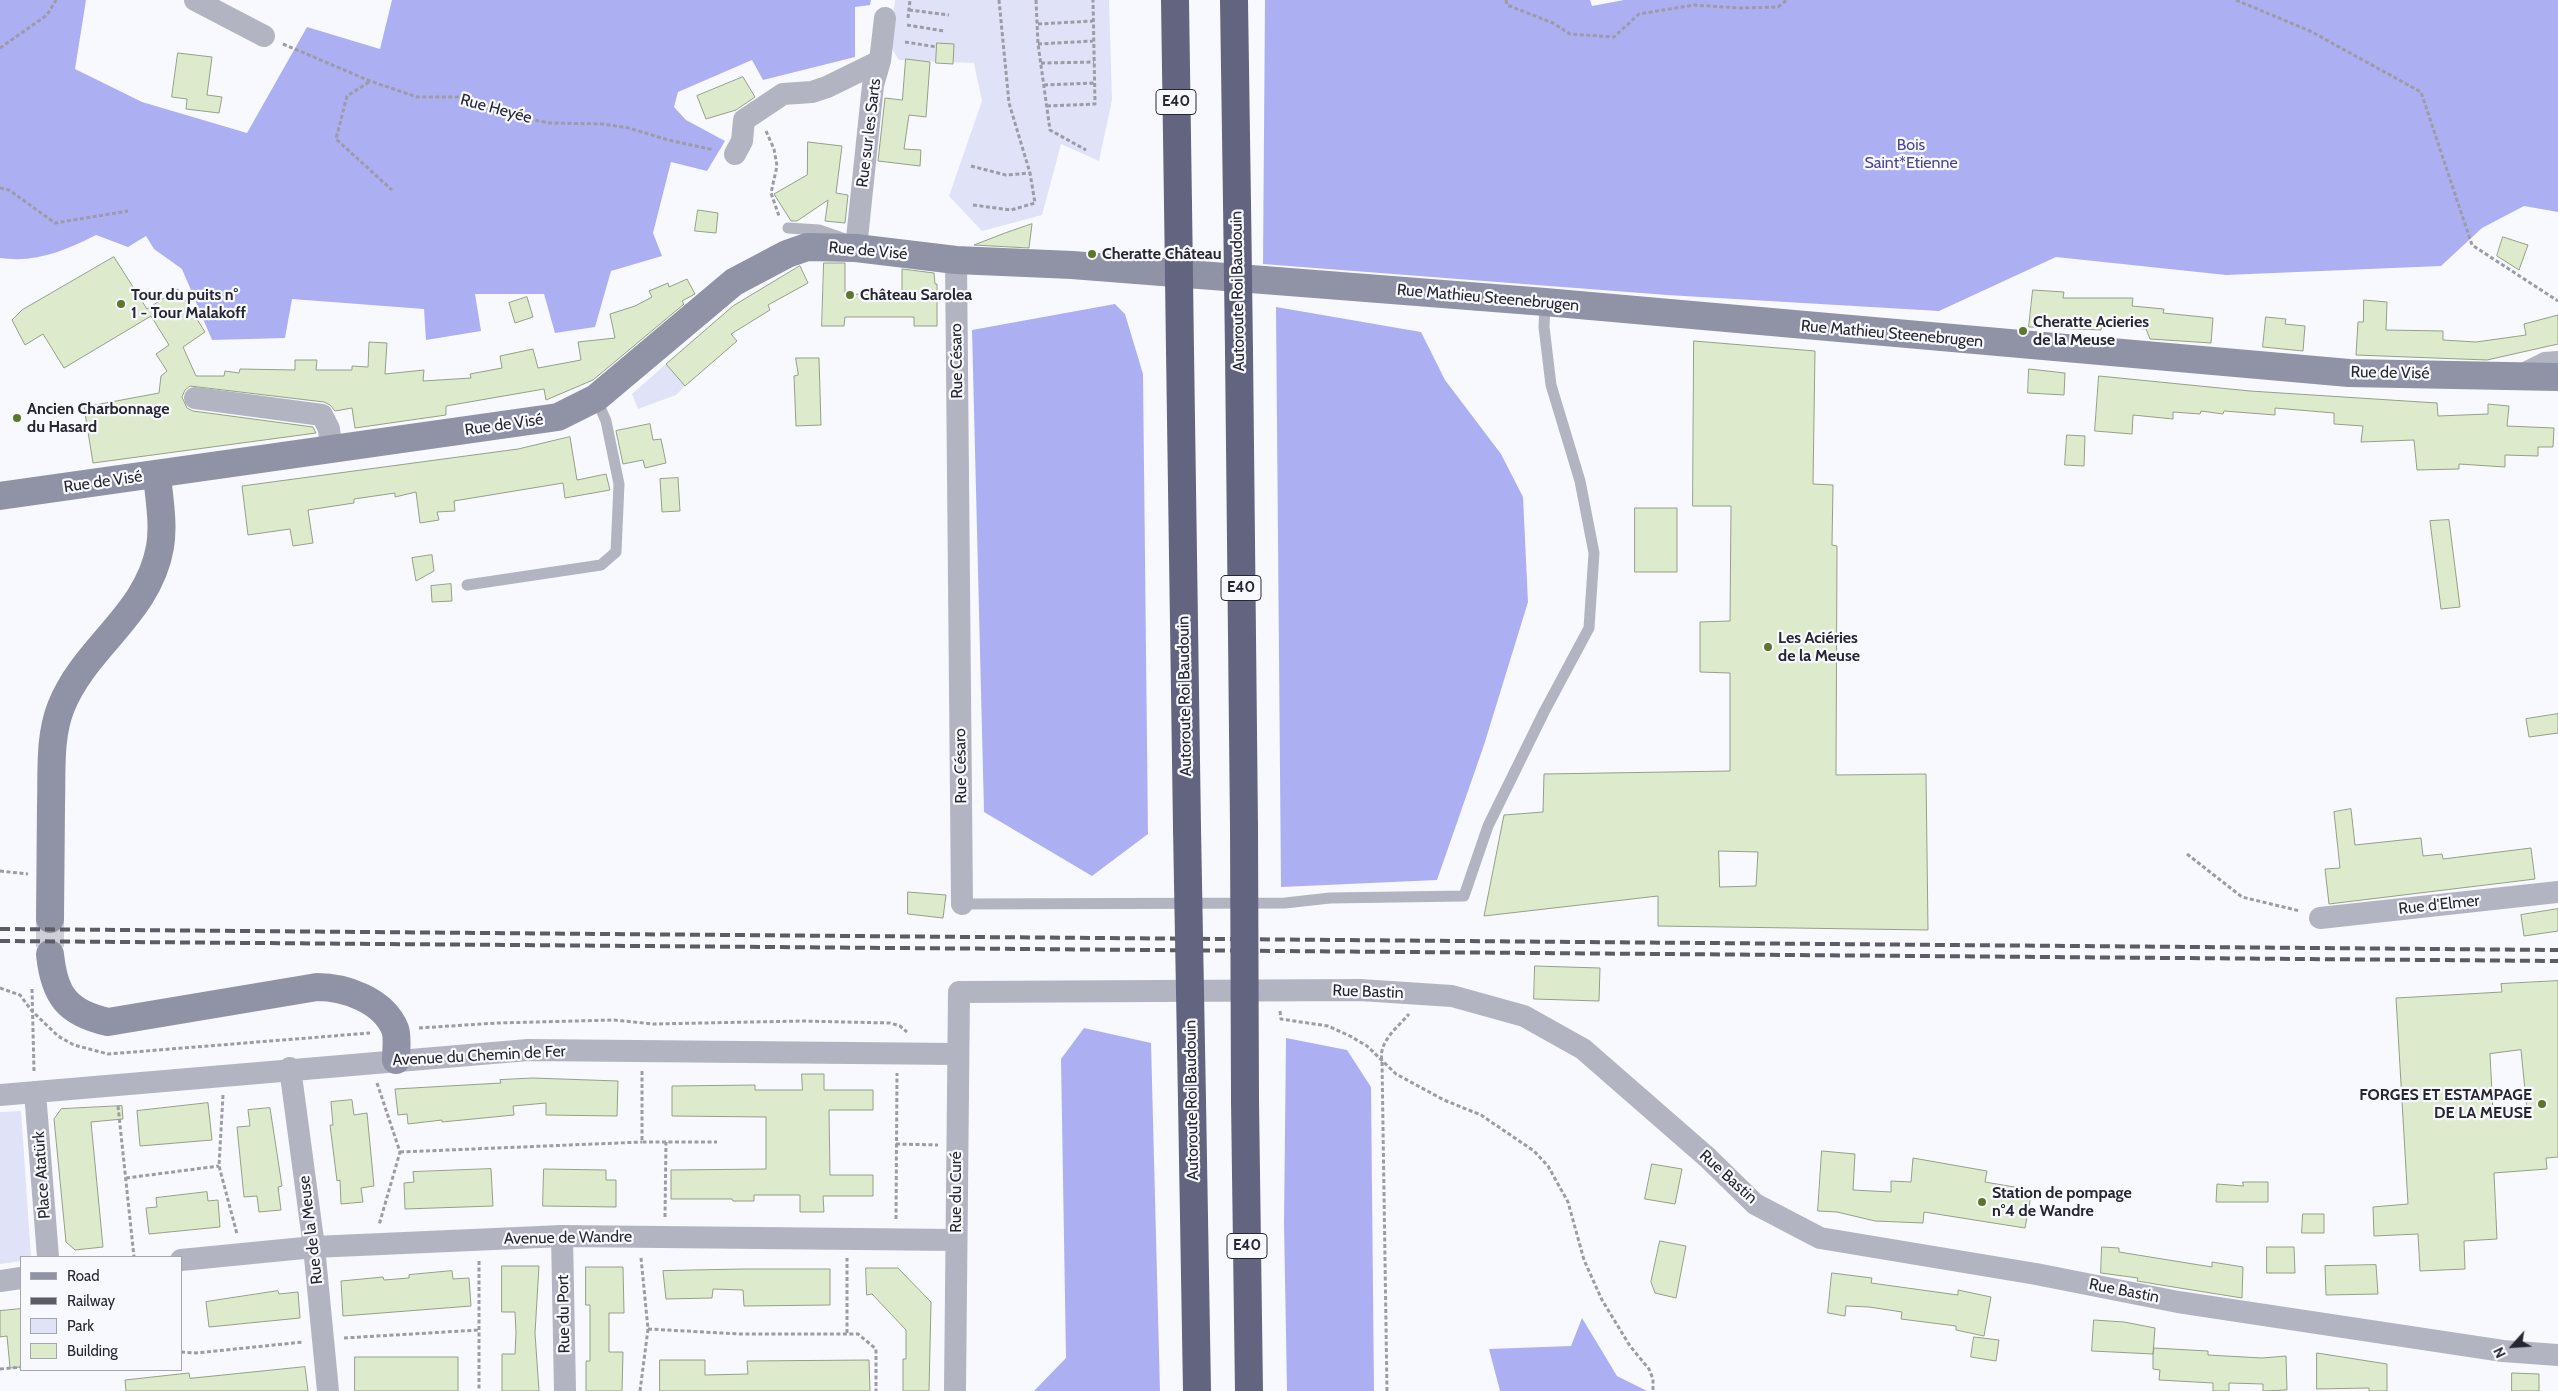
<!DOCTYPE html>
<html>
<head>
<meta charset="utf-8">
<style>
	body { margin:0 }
	#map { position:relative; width:2558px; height:1391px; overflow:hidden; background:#f8f9ff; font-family:Cabin,sans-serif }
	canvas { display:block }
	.legend { position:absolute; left:20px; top:1256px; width:162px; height:115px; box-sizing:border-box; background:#f8f9ff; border:1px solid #a4a5ad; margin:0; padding:6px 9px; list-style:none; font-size:15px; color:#262732 }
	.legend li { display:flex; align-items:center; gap:10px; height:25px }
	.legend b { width:25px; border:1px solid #a4a5ad }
	.north { position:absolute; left:2488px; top:1321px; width:50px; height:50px; -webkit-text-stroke:4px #f8f9ff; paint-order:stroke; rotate:244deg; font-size:14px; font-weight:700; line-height:20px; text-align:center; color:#262732 }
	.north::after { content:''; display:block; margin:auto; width:18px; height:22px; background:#262732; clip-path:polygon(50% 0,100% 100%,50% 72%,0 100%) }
</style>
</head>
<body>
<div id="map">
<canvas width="2558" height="1391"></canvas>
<ul class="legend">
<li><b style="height:6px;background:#9092a5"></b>Road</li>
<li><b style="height:6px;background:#5b5c65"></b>Railway</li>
<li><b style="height:14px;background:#e0e2f7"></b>Park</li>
<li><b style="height:14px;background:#ddeacc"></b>Building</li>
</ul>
<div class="north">N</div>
</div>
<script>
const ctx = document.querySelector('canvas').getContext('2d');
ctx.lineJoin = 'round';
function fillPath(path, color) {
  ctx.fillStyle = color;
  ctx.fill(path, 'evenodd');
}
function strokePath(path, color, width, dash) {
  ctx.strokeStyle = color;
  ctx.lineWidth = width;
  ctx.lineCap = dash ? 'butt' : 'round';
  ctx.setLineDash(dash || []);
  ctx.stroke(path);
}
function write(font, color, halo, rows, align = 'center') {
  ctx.font = font + ' Cabin,sans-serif';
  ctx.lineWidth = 4.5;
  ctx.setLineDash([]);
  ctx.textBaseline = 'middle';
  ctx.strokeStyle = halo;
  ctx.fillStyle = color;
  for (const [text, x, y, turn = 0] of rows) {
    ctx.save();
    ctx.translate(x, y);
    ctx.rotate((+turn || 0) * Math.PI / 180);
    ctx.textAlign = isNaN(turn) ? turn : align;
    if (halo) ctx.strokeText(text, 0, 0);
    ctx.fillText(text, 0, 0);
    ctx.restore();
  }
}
const green = new Path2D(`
	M895 0H1109L1112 100 1099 161 1061 144 1042 215 982 231 949 196 982 101 974 63 899 60 889 44Z
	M666 364 685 386 676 395 638 409 632 394Z
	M21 1111 31 1257H21V1261L0 1264V1112Z`);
const forest = new Path2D(`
	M0 0H86L75 69 142 102 247 133 307 27 380 49 392 0H871L870 5 855 7V57L763 80 752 60 678 92 674 107 686 120 725 141 707 171 671 162 653 233 662 256 611 271 595 327 555 333 544 294H475L481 331 426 340 424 309 292 299 285 338 212 340 182 269 154 249 146 236 128 247 96 235C64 251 36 263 0 258Z
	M1265 0H1590L1592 6 1624 0H2558V212L2524 206 2482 228 2441 266 2226 275 2056 257 1939 311 1667 295 1263 264Z
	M1115 304 1125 314 1143 374 1148 834 1092 876 984 812 972 330Z
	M1276 307 1421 332 1445 380 1501 454 1523 497 1528 602 1484 745 1437 880 1281 887Z
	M1084 1028 1151 1043 1160 1391H1034L1066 1358 1061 1059Z
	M1286 1038 1347 1050 1371 1087 1374 1391H1287L1284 1223Z
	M1582 1318 1617 1376 1647 1391H1500L1489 1349 1571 1346Z`);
const building = new Path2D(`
	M937 43 954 44 953 64 936 63Z
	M178 53 212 57 207 95 222 97 219 113 186 109 187 99 172 97Z
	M906 59 930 62 926 117 909 115 904 149 921 150 920 166 878 161 885 98 902 100Z
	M743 77 755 97 736 110 706 119 697 96Z
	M808 142 842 146 836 193 848 195 845 223 825 221 828 200 797 221H791L774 194 807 175Z
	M698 210 718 213 716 233 695 231Z
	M1032 224 1029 248 974 245 1005 233Z
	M2503 237 2528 245 2519 270 2497 256Z
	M114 257 147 309 178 289 205 332 183 347 196 376H224L225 371 239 373 240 369 295 370V360H317L316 370H352V366L368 367 369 342 387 343 385 374 424 370 423 381 471 378 470 374 502 368 500 356 533 349 538 368 581 360 578 342 615 338 610 314 635 306 652 297 649 291 668 283 669 287 687 279 695 294 682 301 684 304 593 380 546 400 544 389 521 393 446 406V415L355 428 352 408 335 411 330 405 324 402 190 386 185 390 182 397 187 408 193 411 313 427 316 433 93 463 84 407 159 393 161 376 167 371 156 354 169 345 151 316 64 368 43 334 25 345 12 320 22 310Z
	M824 263H845V294L902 295V269L934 273 935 284H937V326H914V317H845L844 326H822Z
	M800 266 808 283 768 305 770 310 731 334 737 341 685 386 666 364 733 306Z
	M2033 290 2064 292 2063 298H2133L2132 306 2164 309 2163 313 2213 318 2211 343 2150 339 2146 329 2102 325 2101 330 2029 327Z
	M527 297 533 317 515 323 509 303Z
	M2364 300 2387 302 2386 330 2443 331V340L2476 342 2526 335 2524 324 2558 315V344L2487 360 2356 355 2358 322H2363Z
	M2266 317 2286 319 2285 324 2305 326 2303 351 2263 347Z
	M1694 341 1815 351 1813 484 1833 485 1832 545 1837 546 1836 775 1926 774 1928 930 1658 926V896L1484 916 1504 815 1543 812 1544 774 1730 771V673L1700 672V622L1730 621 1731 506H1693ZM1719 851 1758 852 1756 886 1720 887Z
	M796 358H819L821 425 796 426 794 376 798 375Z
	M2029 369 2065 373 2064 395 2028 393Z
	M2099 376 2250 391 2437 403 2438 416 2488 414V404L2509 406 2507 426 2554 428 2553 447H2538V456L2505 455V467L2459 464V469L2417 470 2414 440 2361 442 2363 426 2334 424V413L2275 408V415L2224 411 2223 414 2201 411 2200 414 2173 412V419L2133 415 2132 434 2095 431Z
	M650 424 653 440 661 439 666 463 645 468 643 460 623 464 616 431Z
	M2067 435 2085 436 2084 466 2065 465Z
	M570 437 577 480 606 474 610 490 565 498 563 483 454 501 455 511 437 512 439 520 420 523 416 492 395 497V493L354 499V503L308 510 313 543 293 546 290 529 248 535 242 486 518 449Z
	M678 478 680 511 662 512 660 479Z
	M1635 508H1677V572H1635Z
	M2449 520 2460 607 2441 609 2430 521Z
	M432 555 434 571 416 581 412 558Z
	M451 584 452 601 432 602 431 586Z
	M2558 714V733L2529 737 2526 719Z
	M2351 809 2355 845 2421 838 2423 856 2442 854 2443 859 2531 848 2535 879 2329 904 2325 869 2340 868 2334 812Z
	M908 892 946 895 943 918 908 914Z
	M2558 909V931L2524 936 2521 915Z
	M1535 966 1600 968 1599 1001 1534 999Z
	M2558 981V1157L2546 1158 2547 1169 2494 1173 2497 1239 2464 1241 2465 1269 2420 1271 2418 1234 2374 1236 2373 1207 2408 1204 2396 998 2502 992 2501 984ZM2521 1050 2527 1110 2493 1112 2490 1054Z
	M802 1074H824V1090H873V1110H829L830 1175H873V1196H823L824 1212H800V1195H754V1201H733L732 1199H671V1170L766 1169V1117L672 1116V1086L755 1085V1090H802Z
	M533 1078 618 1081 617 1116 546 1115V1103L513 1106 514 1115 442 1122V1120L408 1124 407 1114 398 1115 395 1089 501 1083 500 1080Z
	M352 1100 354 1115 367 1113 374 1186 361 1188 363 1202 341 1204 340 1180 337 1181 330 1125H333L331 1102Z
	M208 1103 212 1140 140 1146 137 1111Z
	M122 1106 123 1119 91 1122 103 1247 75 1250 66 1242 54 1119 61 1109Z
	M270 1108 282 1186 278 1187 281 1210 259 1212 257 1196 244 1197 237 1127 250 1126 248 1110Z
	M1822 1151 1855 1154 1853 1190 1891 1192V1181L1911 1182 1913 1158 1987 1171 1985 1182 2032 1190 2025 1228 1924 1212 1923 1223 1875 1221 1837 1212 1818 1211Z
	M1652 1164 1682 1169 1675 1204 1645 1199Z
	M491 1169 493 1206 405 1209 404 1183 414 1182 413 1172Z
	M544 1169 606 1170V1180H616V1207L543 1206Z
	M2243 1182H2268V1202H2216L2217 1184 2243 1186Z
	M207 1192 208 1201 218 1200 220 1227 149 1234 146 1208 157 1207 156 1198Z
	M2303 1214H2324V1233H2302Z
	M1660 1241 1686 1246 1676 1298 1655 1293 1651 1282Z
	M2102 1247 2119 1248V1252L2212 1267V1262L2243 1267 2242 1298 2161 1285 2137 1281 2138 1278 2101 1273Z
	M2267 1247H2294L2295 1273H2267Z
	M2376 1265 2378 1294 2326 1295 2325 1266Z
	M502 1266H539L535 1333 539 1391H502V1354H515L516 1333 515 1312H502Z
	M586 1267H623L624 1313H609V1352H623L622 1391H586V1361H590V1305H586Z
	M866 1268H898L931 1302 929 1391H903V1359H906V1330L872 1294 867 1295Z
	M743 1269H830V1305L744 1306 743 1290 713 1289 712 1298 666 1299 663 1271Z
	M452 1271 453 1279 469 1278 471 1306 343 1316 341 1281 383 1277 384 1280 409 1278V1275Z
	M1832 1273 1872 1278 1871 1283 1958 1295V1290L1991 1297 1984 1336 1956 1330V1326L1901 1319 1902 1312 1869 1307 1846 1306 1845 1316 1828 1313Z
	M278 1291 279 1294 298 1292 300 1318 209 1327 206 1302Z
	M21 1309V1367L10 1368 7 1336 0 1337V1311Z
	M2094 1320 2124 1322 2155 1328 2153 1354 2154 1348 2208 1351V1355L2262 1358 2286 1356 2287 1390 2263 1391V1384L2229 1383V1391H2213V1383L2159 1380 2160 1370 2153 1369V1354L2092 1351Z
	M1974 1337 1999 1340 1996 1361 1971 1357Z
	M2317 1353 2387 1364V1391H2369V1388L2317 1389Z
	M355 1357H458V1391H355Z
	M660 1360H705V1375L748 1374 747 1361 869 1360 870 1391H660Z
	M305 1367 308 1391H126L125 1380 189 1373 190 1378Z
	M2512 1373 2539 1374V1391H2512Z`);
const secondaryTunnel = new Path2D(`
	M50 919V954`);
const path = new Path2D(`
	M1036 0 1038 44 1050 130 1086 150
	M1506 0 1507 5 1553 23 1570 34 1614 37 1639 14 1694 5 1740 8 1778 7 1787 0
	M2236 0 2310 31 2421 92 2472 245 2558 301
	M909 10 949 15
	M908 18 910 0
	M1038 24 1093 21
	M907 25 944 31
	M905 42 937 47
	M283 44 370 81 417 97H461L498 113 550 123 603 124 629 128 668 140 714 150
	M1038 44 1093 41
	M0 48 47 15 56 0
	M1041 63 1094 62
	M369 82 347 96 336 139 392 190
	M1044 85 1094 83
	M1047 106 1095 104 1093 0
	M766 131 774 149 777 166 771 193 779 216
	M971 166 1006 175 1030 173
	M0 188 9 190 55 223 128 211
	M973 205 1011 210 1035 203 1030 173 1009 103 999 0
	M2187 854 2242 897 2300 911
	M0 871 28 874
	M0 988 20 995 32 1011 58 1036 74 1045 108 1054 370 1033
	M32 989 34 1071
	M1280 1011 1281 1019 1328 1026 1350 1036 1367 1046 1396 1074 1444 1100 1481 1115 1534 1151 1548 1166 1568 1202 1584 1260 1602 1300 1630 1346 1649 1369 1653 1379V1391
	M419 1028 497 1023 614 1020 653 1024 802 1021 890 1023 900 1026 907 1032
	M642 1071V1142H717
	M377 1083 400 1152 379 1225
	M223 1095 219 1166 237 1234
	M118 1106 134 1257
	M896 1144 938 1145
	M400 1152 642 1142
	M126 1178 219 1166
	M665 1217 666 1142
	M896 1219 897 1073
	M479 1261V1391
	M648 1329 740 1334H858L876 1349V1391
	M847 1333V1258
	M344 1338 479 1330
	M181 1352 196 1353 303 1342
	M0 1369 21 1367
	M640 1391 648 1329 641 1258
	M1387 1391 1382 1061C1378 1042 1397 1028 1409 1014`);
const lane = new Path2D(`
	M788 228 819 230 845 239
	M467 585 601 565 616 552 619 484 606 421 596 398
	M962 904 1285 903 1330 898 1464 896 1488 826 1544 712 1589 628 1594 553 1580 481 1551 385 1544 327 1545 302`);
const street = new Path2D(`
	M195 0 264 36
	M735 154 742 141 744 120 783 94 812 92 827 87 880 61
	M856 248 873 85 880 61 885 18
	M956 260 962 904
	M2521 375 2545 363 2558 362
	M195 398 322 415 329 429 331 448
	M2320 918 2558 892
	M290 1068 314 1247 328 1391
	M35 1092 48 1257
	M0 1095 528 1050 958 1054
	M562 1236 565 1391
	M181 1260 314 1247 562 1236 956 1240
	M0 1281 21 1278
	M955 1391 959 992 1360 990 1452 996 1524 1016 1583 1049 1708 1158 1755 1204 1820 1238 2036 1274 2178 1302 2503 1351 2558 1355`);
const secondary = new Path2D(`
	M0 496 558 417 596 398 734 282 787 254 807 247 856 248 956 260 1072 265 1545 302 2349 373 2558 377
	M50 919C50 881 51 843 51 805 52 772 49 737 61 707 85 646 148 615 160 547 164 524 159 498 157 475
	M50 954C54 995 67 1013 108 1022L317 987C345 987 383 1000 395 1029 398 1037 396 1051 396 1060`);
const highway = new Path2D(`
	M1175 0 1178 204
	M1234 0 1237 203
	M1180 351 1187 828
	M1239 351 1244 826
	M1192 1101 1197 1391
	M1245 1101 1249 1391`);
const rail = new Path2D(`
	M0 929 2558 950
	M0 941 2558 961`);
const highwayBridge = new Path2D(`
	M1237 203 1239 351
	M1178 204 1180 351
	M1244 826 1245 1101
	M1187 828 1192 1101`);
const markers = [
	[1092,254,5,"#5d772a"],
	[850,295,5,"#5d772a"],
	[121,304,5,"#5d772a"],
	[2023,331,5,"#5d772a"],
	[17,418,5,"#5d772a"],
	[1768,647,5,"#5d772a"],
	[2542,1104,5,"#5d772a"],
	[1982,1202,5,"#5d772a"]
];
const shields = [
	[1176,102,40],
	[1241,588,40],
	[1247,1246,40]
];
const shieldNames = [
	["E40",1176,102],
	["E40",1241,588],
	["E40",1247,1246]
];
const streetNames = [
	["Rue Heyée",496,109,15],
	["Rue sur les Sarts",869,133,-83],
	["Rue de Visé",868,251,5],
	["Autoroute Roi Baudouin",1238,291,-91],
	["Rue Mathieu Steenebrugen",1488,298,5],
	["Rue Mathieu Steenebrugen",1892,334,5],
	["Rue Césaro",957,361,-91],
	["Rue de Visé",2390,373,1],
	["Rue de Visé",504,425,-8],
	["Rue de Visé",103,482,-8],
	["Autoroute Roi Baudouin",1185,696,-91],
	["Rue Césaro",961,766,-91],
	["Rue d'Elmer",2439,905,-6],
	["Rue Bastin",1368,992,2],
	["Avenue du Chemin de Fer",479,1056,-3],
	["Autoroute Roi Baudouin",1192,1100,-91],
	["Place Atatürk",42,1175,-94],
	["Rue Bastin",1728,1177,42],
	["Rue du Curé",956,1192,-90],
	["Rue de la Meuse",311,1230,-97],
	["Avenue de Wandre",568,1238,-1],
	["Rue Bastin",2124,1291,11],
	["Rue du Port",564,1314,-91]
];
const parkNames = [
	["Bois",1911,145],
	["Saint*Etienne",1911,163]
];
const poiNames = [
	["Cheratte Château",1102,254],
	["Tour du puits n°",131,295],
	["1 - Tour Malakoff",131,313],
	["Château Sarolea",860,295],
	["Cheratte Acieries",2033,322],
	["de la Meuse",2033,340],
	["Ancien Charbonnage",27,409],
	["du Hasard",27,427],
	["Les Aciéries",1778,638],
	["de la Meuse",1778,656],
	["FORGES ET ESTAMPAGE",2532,1095,"right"],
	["DE LA MEUSE",2532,1113,"right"],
	["Station de pompage",1992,1193],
	["n°4 de Wandre",1992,1211]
];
fillPath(green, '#e0e2f7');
fillPath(forest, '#acb0f3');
fillPath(building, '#ddeacc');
strokePath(building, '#94a084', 1);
strokePath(secondaryTunnel, '#cecfd6', 28, [28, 14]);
strokePath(path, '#9b9ca5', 3, [4, 2.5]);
strokePath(lane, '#b3b4c1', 11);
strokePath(street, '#b3b4c1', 22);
strokePath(secondary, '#9092a5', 28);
strokePath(highway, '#636580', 28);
strokePath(rail, '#5b5c65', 4, [10, 5]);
strokePath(highwayBridge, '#636580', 28);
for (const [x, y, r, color] of markers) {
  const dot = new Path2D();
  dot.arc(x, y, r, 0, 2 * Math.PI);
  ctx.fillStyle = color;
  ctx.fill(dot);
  strokePath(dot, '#f8f9ff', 2);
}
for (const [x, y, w] of shields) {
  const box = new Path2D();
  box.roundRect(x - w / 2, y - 12.5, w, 25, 4);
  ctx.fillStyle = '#f8f9ff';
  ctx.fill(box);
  strokePath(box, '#262732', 1);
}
write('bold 15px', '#262732', null, shieldNames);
write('16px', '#262732', '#f8f9ff', streetNames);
write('16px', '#494695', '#f8f9ff', parkNames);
write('bold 16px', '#262732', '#f8f9ff', poiNames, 'left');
</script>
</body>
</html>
